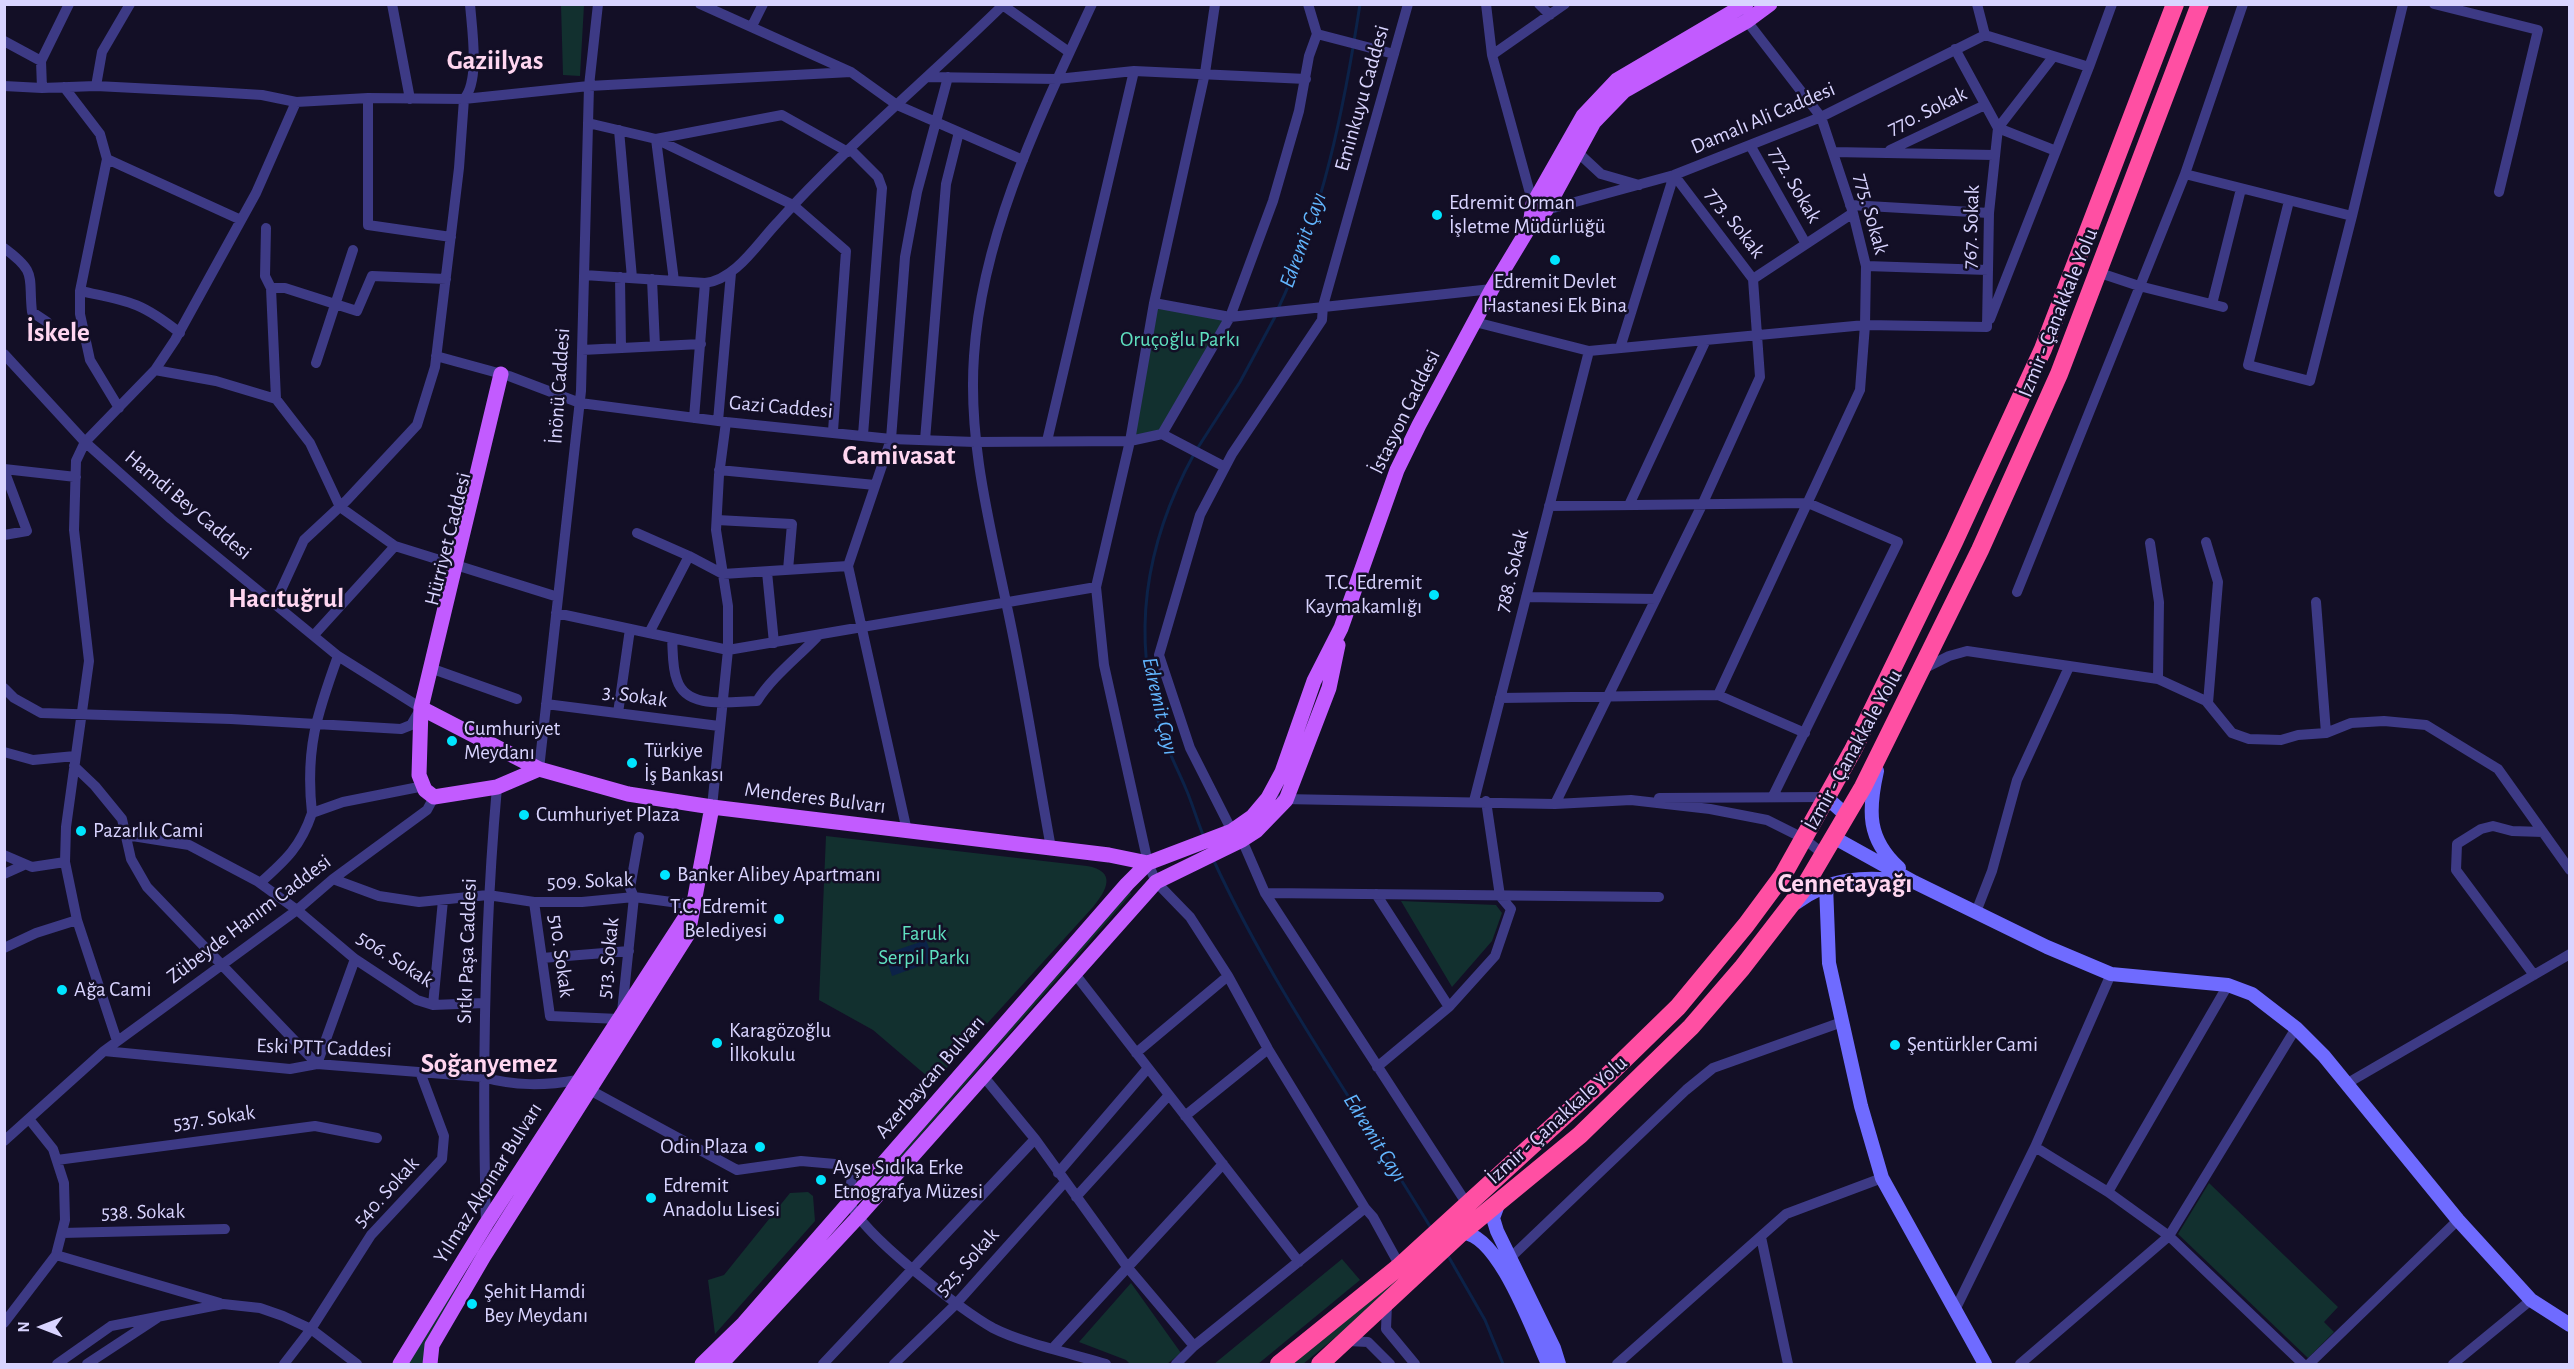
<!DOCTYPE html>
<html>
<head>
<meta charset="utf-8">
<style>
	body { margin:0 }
	#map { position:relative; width:2574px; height:1369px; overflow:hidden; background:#130f26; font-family:"Alegreya Sans",sans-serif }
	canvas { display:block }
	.frame { position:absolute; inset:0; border:6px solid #d9d4ff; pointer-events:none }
	.north { position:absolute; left:12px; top:1297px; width:60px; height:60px; -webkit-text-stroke:4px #130f26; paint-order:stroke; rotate:270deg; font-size:16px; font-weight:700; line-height:24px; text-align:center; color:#d9d4ff }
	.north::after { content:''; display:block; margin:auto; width:21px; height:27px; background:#d9d4ff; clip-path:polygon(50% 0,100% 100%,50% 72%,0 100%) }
</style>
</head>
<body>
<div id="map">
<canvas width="2574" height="1369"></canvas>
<div class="frame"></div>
<div class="north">N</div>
</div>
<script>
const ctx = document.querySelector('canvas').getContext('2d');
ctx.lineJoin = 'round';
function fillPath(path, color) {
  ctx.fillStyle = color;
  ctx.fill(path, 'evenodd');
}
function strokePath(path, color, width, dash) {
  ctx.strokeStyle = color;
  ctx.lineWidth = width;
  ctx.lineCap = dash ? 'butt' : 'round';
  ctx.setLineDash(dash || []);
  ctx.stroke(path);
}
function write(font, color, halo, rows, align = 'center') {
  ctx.font = font + ' "Alegreya Sans",sans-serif';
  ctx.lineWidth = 5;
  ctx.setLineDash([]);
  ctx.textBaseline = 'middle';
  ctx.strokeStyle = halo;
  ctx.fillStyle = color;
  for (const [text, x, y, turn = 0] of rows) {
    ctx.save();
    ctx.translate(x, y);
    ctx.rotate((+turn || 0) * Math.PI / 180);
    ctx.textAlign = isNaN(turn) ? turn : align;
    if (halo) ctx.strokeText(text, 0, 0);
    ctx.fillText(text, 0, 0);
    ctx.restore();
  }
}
const green = new Path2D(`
	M561 5H584L580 76 563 75Z
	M1154 303 1230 317 1162 434 1130 441Z
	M826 836 1087 866C1117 871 1107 890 1093 907L934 1082 873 1030 819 1000Z
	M1130 892 1131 894 883 1178 878 1181Z
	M1401 901 1496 905 1502 913 1492 941 1452 987Z
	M2209 1183 2338 1307 2324 1322 2334 1332 2308 1358 2178 1234Z
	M808 1192 813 1196 815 1221 715 1334 708 1280 724 1275 790 1193Z
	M1342 1259 1360 1280 1258 1364H1214Z
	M1414 1266 1377 1303 1303 1364H1292Z
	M458 1282 460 1283 425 1344 423 1364H407Z
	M1131 1283 1181 1353 1167 1364H1130L1126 1360 1079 1342Z`);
const water = new Path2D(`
	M926 940 934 961 892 976 885 954Z`);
const stream = new Path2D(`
	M1278 309C1323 213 1344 109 1360 4
	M1197 449 1240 382 1276 315
	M1194 454C1147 540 1130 632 1160 727 1167 749 1177 768 1186 789 1193 805 1197 821 1204 837
	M1213 859C1273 989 1357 1106 1431 1228
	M1447 1254 1485 1320 1503 1364`);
const street = new Path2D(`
	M392 4 410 99
	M700 4 851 72 897 105 1023 160
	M1001 4 1069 52
	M1215 4 1205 73 1154 303 1130 441 1096 587 1104 665 1148 863 1156 882 1190 917 1228 976 1268 1049 1365 1208 1373 1217 1400 1266
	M1486 4 1492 55 1533 204 1546 210 1674 175 1821 117 1985 35
	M1539 4 1550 15
	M1977 4 1985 35
	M2434 4 2538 30 2499 192
	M752 26 763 4
	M1317 34 1394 54
	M1985 35 2089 67 2112 4
	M4 41 41 61
	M1955 49 1998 128 2056 151
	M1492 55 1565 4
	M927 77 1057 79 1134 71 1306 79
	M4 86 42 88 96 86 213 92 262 95 296 102 368 98 464 99 589 86 851 72
	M96 86 102 52 130 4
	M64 87 100 134 107 159 80 291V314L90 360 119 408
	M42 88 41 61 69 4
	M368 98V225L451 237
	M588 123 656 139 793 205 846 251 833 431
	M619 130 632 278
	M1750 145 1806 244
	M1573 148 1601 174 1639 185
	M851 150 878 177 882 188 863 435
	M1890 150 1985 105
	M1833 152 1994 155
	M107 159 241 220
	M2185 174 2352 216 2310 381 2248 365 2289 201
	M1850 205 1989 213
	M2352 216 2403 4
	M266 228 265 276 271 288 276 399
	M4 248C38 273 28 276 32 312L47 322
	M1866 266 1988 270
	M2100 273 2139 286 2223 307
	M584 275 705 283C735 280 757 244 777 223 847 145 929 78 1004 4
	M620 277 621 348
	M652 279 655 346
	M1753 279 1853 213
	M674 281 656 139 782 115 848 152
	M271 288H285L357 311 372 276 446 279
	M80 291C128 301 140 301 180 333
	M1154 303 1230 317 1492 289
	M2212 304 2241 189
	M1990 319 2089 67
	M1475 322 1589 351 1865 325 1987 327
	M1987 327 1989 213 1998 128 2053 57
	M1620 348 1674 175
	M582 350 701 344
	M4 354 85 442 171 519 338 656 421 708 411 725 401 729 231 719 41 713 14 698 4 688
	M436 356 509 376 580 403 726 422 891 439 975 442 1130 441 1162 434 1230 317 1273 201 1299 111 1309 56 1317 34 1308 4
	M316 363 353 250
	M155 370 216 381 276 399 310 443 340 507 395 546 558 597
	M694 418 705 283
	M718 421 731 273
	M1162 434 1225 467
	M925 440 946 184 959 132
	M1047 441 1134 71
	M4 469 76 477
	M4 470 27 531 4 535
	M719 470 875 485
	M1629 505 1706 340
	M1549 506 1808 503 1898 542 1773 796
	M717 520 792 524 788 570
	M637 533 689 556 723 574 848 566
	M2206 542 2218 582 2208 703
	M2150 543 2159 602 2158 679
	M767 572 774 643
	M2017 592 2185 174 2243 4
	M1526 597 1656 599
	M2316 602 2326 733
	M275 603 304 540 347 500 417 425 435 367 459 168 464 99C480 81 472 30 470 4
	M556 613 728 650 1096 587
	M649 633 689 556
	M314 635 395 546
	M672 638C673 651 672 668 677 680 687 711 732 701 757 701 772 677 797 658 818 636
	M430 668 517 699
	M1923 669 1949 656 1967 651 2158 679 2206 701 2232 733 2249 739 2281 740 2298 735 2326 733 2351 723 2384 721 2426 725 2498 769 2570 870
	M1718 695 1860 390 1865 325 1866 266 1853 213 1821 117 1743 16
	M1500 698 1718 695 1805 733
	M546 704 719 726
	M618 713 630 629
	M4 752 33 760 75 756
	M74 766 95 786 122 819 131 859 147 887 317 1064 355 959
	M539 769 581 391 589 86 598 4
	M1659 798 1826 797
	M1282 799 1555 804 1631 800 1710 809 1767 820 1803 838 1822 853
	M1474 801 1589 351
	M1555 804 1702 505 1760 377 1753 279 1674 175
	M712 807 728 650V606L716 530 719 475 726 422
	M312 813C305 749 317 714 338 656
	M907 831 848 566 891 439 905 257 917 192 948 77
	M1232 831 1190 748 1159 655 1200 515 1232 454 1322 320 1323 306 1408 4
	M126 835 189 845 257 881 297 910 355 959 417 1000 433 1005 484 1003
	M1242 840 1265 893 1467 1204
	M1051 848C1036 766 1024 684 1006 602 989 521 968 440 974 356 982 233 1041 114 1092 4
	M4 855 32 867 65 862
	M4 874 24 865
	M333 879 379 896 419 902 488 895 534 902H582L634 897 694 905
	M260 883C286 860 301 846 312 813L343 802 424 786
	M1265 893 1659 897
	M1376 894 1449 1007 1377 1067
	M534 902 550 1016 619 1019
	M1976 912 1992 871 2017 780 2069 667
	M4 948 36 933 77 920
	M542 958 629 951
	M1075 974 1299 1262
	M2111 974 2035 1147 2108 1192 2169 1236 2303 1364
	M2534 975 2456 870 2457 844 2481 829 2493 826 2512 831 2543 832
	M433 1005 443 900
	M1449 1007 1495 956 1511 909 1500 896 1486 801
	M622 1012 634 897 630 888 639 837
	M117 1041 77 920 65 862 66 827 89 661 74 530 76 461 85 442 155 370 175 340 256 193 296 102
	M104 1051 290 1069 317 1064 482 1077C515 1086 544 1086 578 1080
	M1136 1053 1228 976
	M984 1077 1035 1139 1128 1268 1194 1346
	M2346 1084 2570 954
	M588 1089 737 1170 801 1161 835 1164 852 1175C852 1182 848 1195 850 1202 860 1233 962 1311 993 1328 1022 1343 1073 1354 1106 1364
	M1185 1116 1268 1049
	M4 1141 104 1051 297 910 333 879 427 810 434 797
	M57 1160 315 1126 377 1138
	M1058 1173 1148 1068
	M2108 1192 2228 985
	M1076 1197 1169 1095
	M486 1224C482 1078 484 933 497 787
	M62 1233 225 1229
	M1761 1237 1788 1364
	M56 1255 220 1303
	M1507 1261 1686 1090 1713 1068 1842 1022
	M1387 1304 1386 1329 1415 1364
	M1955 1310 2035 1147
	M4 1323 56 1255 65 1220 64 1183 53 1149 29 1119
	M1348 1341 1368 1342 1390 1364
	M1053 1348 1223 1164
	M57 1364 111 1326 223 1304 260 1308 283 1316 311 1329 357 1364
	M87 1364 157 1318
	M284 1364 311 1329 371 1235 442 1159 444 1136 420 1072
	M823 1364 1035 1139
	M894 1364 955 1305 1065 1182
	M1176 1364 1194 1346 1365 1208
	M1617 1364 1786 1214 1882 1178
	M2020 1364 2169 1236 2296 1028
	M2309 1364 2458 1220
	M2453 1364 2531 1300`);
const secondary = new Path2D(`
	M1877 771C1868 811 1867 839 1899 868
	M1826 797 1846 815
	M1833 837 1914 882 2047 947 2111 974 2228 985 2252 994 2296 1028 2324 1056 2458 1220 2531 1300 2570 1325
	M1826 885 1829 963 1861 1106 1882 1178 1985 1364
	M1796 903C1831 877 1864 876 1906 881
	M1499 1202 1493 1218 1497 1231 1554 1348 1559 1364
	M1461 1233C1498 1231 1534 1334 1548 1364`);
const primary = new Path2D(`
	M1530 226 1533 204 1583 116 1617 80 1746 4
	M501 374 421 708 419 775 425 790 434 797 497 787 539 769
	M421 708 539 769 628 794 712 807 1109 855 1148 863
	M400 1364 486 1224 690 910
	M430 1364 432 1345 484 1256 688 934 712 807
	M702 1364 744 1323 1127 884 1148 863 1232 831 1252 817 1268 798 1282 772 1314 681 1341 628 1397 470 1419 425 1492 289 1530 226 1546 210 1594 122 1624 91 1747 21 1770 4
	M721 1364 859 1216 1156 882 1242 840 1256 831 1286 800 1329 688 1338 645`);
const highway = new Path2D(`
	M1279 1364 1400 1266 1597 1086 1678 1007 1746 925 1783 875 1853 750 1954 542 2043 349 2175 4
	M1320 1364 1461 1233 1580 1135 1691 1027 1742 968 1803 889 1863 787 1980 550 2059 374 2200 4`);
const markers = [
	[1437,215,6,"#00e5ff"],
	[1555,260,6,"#00e5ff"],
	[1434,595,6,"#00e5ff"],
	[452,741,6,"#00e5ff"],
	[632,763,6,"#00e5ff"],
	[524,815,6,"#00e5ff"],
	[81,831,6,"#00e5ff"],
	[665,875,6,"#00e5ff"],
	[779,919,6,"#00e5ff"],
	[62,990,6,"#00e5ff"],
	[717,1043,6,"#00e5ff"],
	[1895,1045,6,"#00e5ff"],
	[760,1147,6,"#00e5ff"],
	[821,1180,6,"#00e5ff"],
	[651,1198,6,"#00e5ff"],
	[472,1304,6,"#00e5ff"]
];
const streetNames = [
	["Eminkuyu Caddesi",1362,98,-74],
	["770. Sokak",1927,111,-26],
	["Damalı Ali Caddesi",1763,118,-23],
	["772. Sokak",1795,185,60],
	["775. Sokak",1871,214,75],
	["773. Sokak",1735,223,52],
	["767. Sokak",1971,227,-88],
	["İzmir - Çanakkale Yolu",2058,313,-68],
	["İnönü Caddesi",559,386,-86],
	["Gazi Caddesi",781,407,5],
	["İstasyon Caddesi",1405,412,-64],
	["Hamdi Bey Caddesi",188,505,40],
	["Hürriyet Caddesi",448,539,-76],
	["788. Sokak",1512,571,-76],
	["3. Sokak",635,696,8],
	["İzmir - Çanakkale Yolu",1853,750,-61],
	["Menderes Bulvarı",815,798,7],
	["509. Sokak",590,881,-2],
	["Zübeyde Hanım Caddesi",249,919,-37],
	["Sıtkı Paşa Caddesi",467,951,-88],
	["510. Sokak",561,956,82],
	["513. Sokak",608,958,-84],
	["506. Sokak",395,959,33],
	["Eski PTT Caddesi",324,1048,2],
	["Azerbaycan Bulvarı",930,1077,-49],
	["537. Sokak",214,1118,-8],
	["İzmir - Çanakkale Yolu",1557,1120,-42],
	["Yılmaz Akpınar Bulvarı",488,1183,-58],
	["540. Sokak",386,1192,-48],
	["538. Sokak",143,1212,-1],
	["525. Sokak",967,1262,-48]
];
const poiNames = [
	["Edremit Orman",1449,203],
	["İşletme Müdürlüğü",1449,227],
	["Edremit Devlet",1555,282,"center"],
	["Hastanesi Ek Bina",1555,306,"center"],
	["T.C. Edremit",1422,583,"right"],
	["Kaymakamlığı",1422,607,"right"],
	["Cumhuriyet",464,729],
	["Meydanı",464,753],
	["Türkiye",644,751],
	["İş Bankası",644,775],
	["Cumhuriyet Plaza",536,815],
	["Pazarlık Cami",93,831],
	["Banker Alibey Apartmanı",677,875],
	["T.C. Edremit",767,907,"right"],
	["Belediyesi",767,931,"right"],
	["Ağa Cami",74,990],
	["Karagözoğlu",729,1031],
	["İlkokulu",729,1055],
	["Şentürkler Cami",1907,1045],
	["Odin Plaza",748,1147,"right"],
	["Ayşe Sıdıka Erke",833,1168],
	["Etnografya Müzesi",833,1192],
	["Edremit",663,1186],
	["Anadolu Lisesi",663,1210],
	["Şehit Hamdi",484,1292],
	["Bey Meydanı",484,1316]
];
const parkNames = [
	["Oruçoğlu Parkı",1180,340],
	["Faruk",924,934],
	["Serpil Parkı",924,958]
];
const waterNames = [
	["Edremit Çayı",1303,240,-70],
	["Edremit Çayı",1160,706,77],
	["Edremit Çayı",1375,1138,58]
];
const districtNames = [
	["Gaziilyas",495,61],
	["İskele",58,333],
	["Camivasat",899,456],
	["Hacıtuğrul",286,599],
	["Cennetayağı",1845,884],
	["Soğanyemez",489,1064]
];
fillPath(green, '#12302f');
fillPath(water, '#0c2248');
strokePath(stream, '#0c2248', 3);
strokePath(street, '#3d3a85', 10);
strokePath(secondary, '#6f6bff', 14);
strokePath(primary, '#c25bff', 15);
strokePath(highway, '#ff4fa3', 18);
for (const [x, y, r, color] of markers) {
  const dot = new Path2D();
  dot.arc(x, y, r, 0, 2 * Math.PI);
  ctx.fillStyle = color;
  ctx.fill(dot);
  strokePath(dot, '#130f26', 2);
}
write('21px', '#d9d4ff', '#130f26', streetNames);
write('21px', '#d9d4ff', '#130f26', poiNames, 'left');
write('21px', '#5fe0c0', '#130f26', parkNames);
write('italic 22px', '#62b6ff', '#130f26', waterNames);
write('bold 27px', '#ffd6f0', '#130f26', districtNames);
</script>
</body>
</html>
